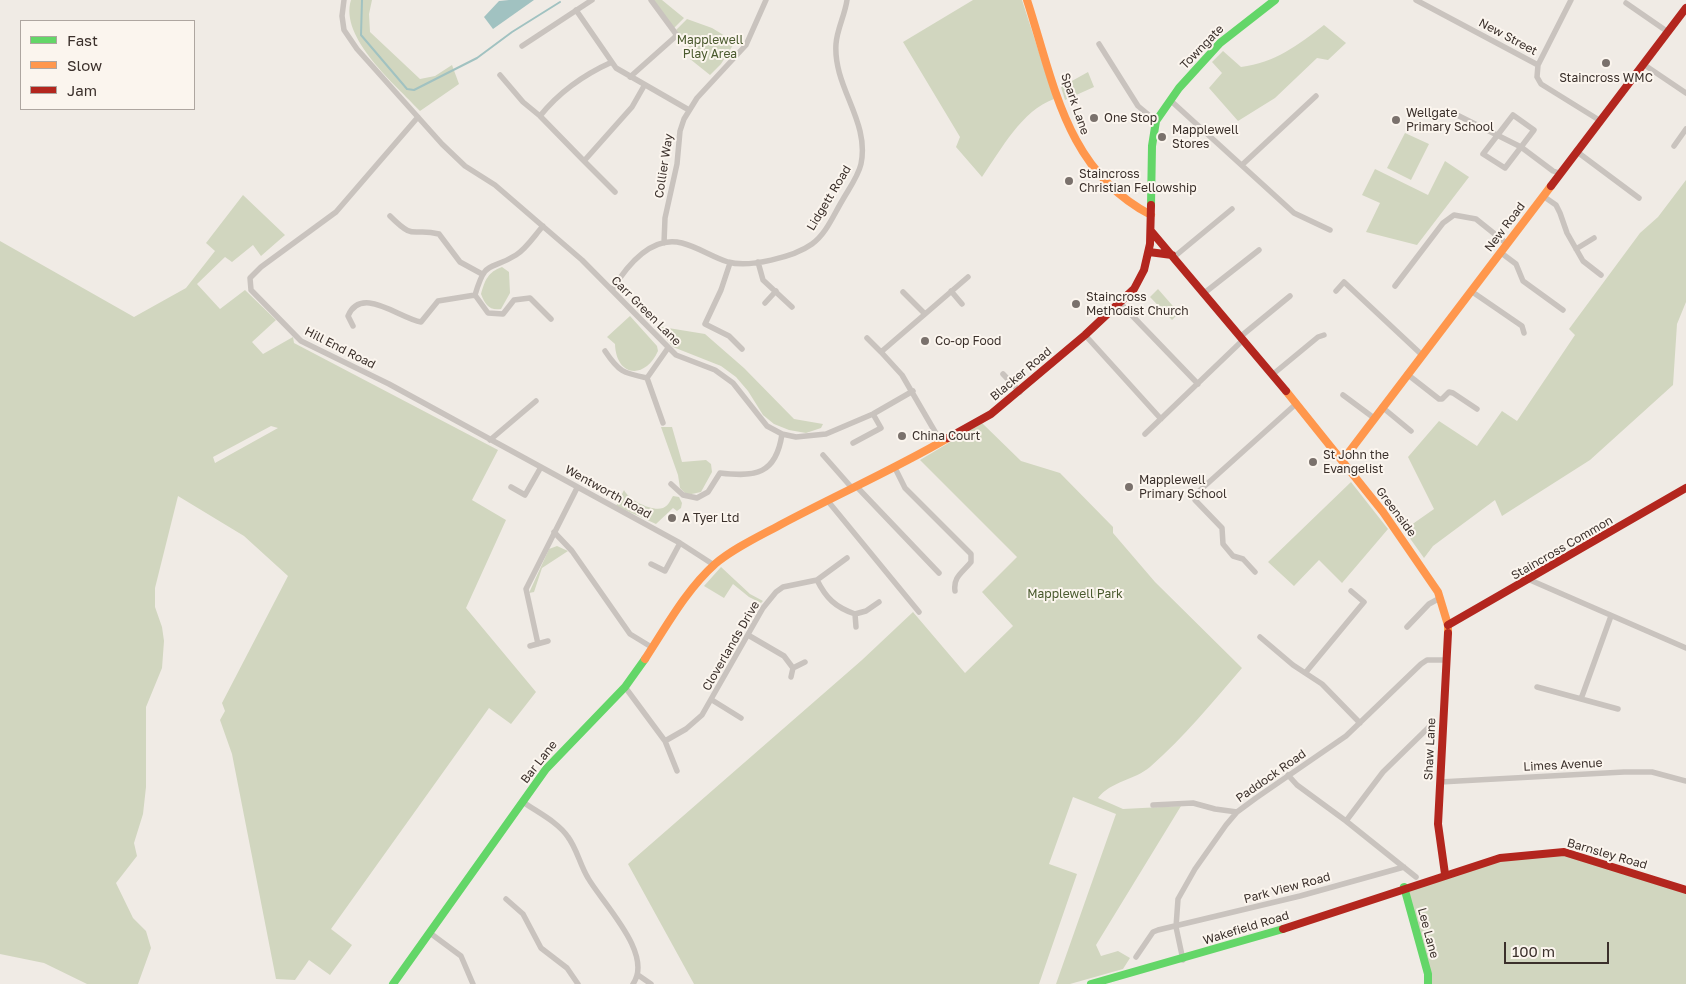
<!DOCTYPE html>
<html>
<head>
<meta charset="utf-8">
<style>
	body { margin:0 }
	#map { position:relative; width:1686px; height:984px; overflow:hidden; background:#f0ebe5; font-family:"Golos Text",sans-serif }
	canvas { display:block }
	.legend { position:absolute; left:20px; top:20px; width:175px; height:90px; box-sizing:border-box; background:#fbf5ee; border:1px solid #aea6a0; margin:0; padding:6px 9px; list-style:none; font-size:15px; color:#3b302b }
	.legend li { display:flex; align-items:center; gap:10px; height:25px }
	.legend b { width:25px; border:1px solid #aea6a0 }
	.scale { position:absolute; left:1504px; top:942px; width:105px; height:22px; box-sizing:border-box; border:2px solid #3b302b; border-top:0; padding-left:6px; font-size:15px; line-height:18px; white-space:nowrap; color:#3b302b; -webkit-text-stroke:4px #fbf5ee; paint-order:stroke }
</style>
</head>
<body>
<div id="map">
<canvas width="1686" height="984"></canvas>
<ul class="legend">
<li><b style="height:6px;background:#63d668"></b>Fast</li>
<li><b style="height:6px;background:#ff974d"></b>Slow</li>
<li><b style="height:6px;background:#b3261e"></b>Jam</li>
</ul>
<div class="scale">100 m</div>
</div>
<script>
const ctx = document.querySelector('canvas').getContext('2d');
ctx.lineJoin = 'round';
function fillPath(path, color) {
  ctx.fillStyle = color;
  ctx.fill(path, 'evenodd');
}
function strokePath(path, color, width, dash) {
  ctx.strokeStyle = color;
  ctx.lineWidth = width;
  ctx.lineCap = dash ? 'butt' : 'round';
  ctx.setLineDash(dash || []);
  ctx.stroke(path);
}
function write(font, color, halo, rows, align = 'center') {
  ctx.font = font + ' "Golos Text",sans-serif';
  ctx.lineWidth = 4;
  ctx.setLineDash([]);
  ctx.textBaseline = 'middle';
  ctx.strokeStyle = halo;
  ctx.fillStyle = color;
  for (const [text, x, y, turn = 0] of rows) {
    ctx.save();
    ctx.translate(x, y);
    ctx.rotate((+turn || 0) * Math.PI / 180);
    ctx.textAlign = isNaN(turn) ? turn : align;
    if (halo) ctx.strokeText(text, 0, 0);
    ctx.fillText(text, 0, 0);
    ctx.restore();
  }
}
const green = new Path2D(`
	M351 0H372L369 14 370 32 420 79 435 76 452 65 459 84 420 111C396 85 339 38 351 0Z
	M651 0H662L684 18 673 29Z
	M973 0H1022L1054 99C1022 110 1001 150 982 177L956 147 960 137 903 42Z
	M687 19 712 28 735 42 721 64 710 75 690 59 695 55 676 30Z
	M1324 25 1346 43 1328 60 1317 58 1275 98 1238 121 1209 88 1222 73 1212 62 1223 51 1241 67C1275 63 1298 45 1324 25Z
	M1088 72 1094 87 1065 100 1061 87Z
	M1405 133 1429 144 1411 180 1387 168Z
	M1445 161 1469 177 1417 245 1366 232 1380 203 1362 195 1375 169 1428 195Z
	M1686 180V302L1677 324 1673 385 1590 460 1502 516 1495 500 1433 546 1424 558 1404 530 1434 509 1408 457 1439 421 1477 446 1502 411 1517 421 1575 335 1569 329 1640 233 1658 217Z
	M243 195 285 235 261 256 253 245 232 262 225 257 197 284 220 309 245 290 276 320 252 342 263 354 293 337 294 343 498 450 472 500 506 520 466 608 536 692 511 724 489 708 331 929 352 945 330 975 309 960 295 980 276 979 232 754 220 720 225 711 222 703 288 576 244 536 178 496 155 588V607L162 627 164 641 162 668 146 707V787L143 814 134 843 137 856 116 883 133 918 146 931 151 948 138 984H87L44 963 0 954V241L134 317 186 288 215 251 206 243ZM271 426 278 428 215 463 213 457Z
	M502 267 509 272 510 293 501 309C489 311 485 304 481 294 485 280 488 272 502 267Z
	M1158 289 1179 313 1172 320 1150 297Z
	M630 316 657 346 658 351C645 380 616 377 615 344L607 337Z
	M656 326 705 334 744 368 794 419 823 424 821 428 806 433 789 430 774 424 763 415 748 391 736 377 721 366 673 347Z
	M982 423 1021 461 1060 473 1113 527V533L1155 582 1242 668C1213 702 1184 737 1150 767 1135 780 1111 781 1098 798L1123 809 1181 806 1096 945 1101 956 1118 951 1130 958 1123 969 1070 984H1056L1116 814 1073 797 1049 864 1077 874 1039 984H694L628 864 862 660 913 612 965 673 1013 626 982 592 1017 557 920 460Z
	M661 427H672L682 462 706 460 711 464 712 472 701 492 687 495 680 488 678 475Z
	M1351 482 1388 529 1342 583 1319 560 1294 586 1268 562Z
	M624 490C629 500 652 512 663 508 668 506 670 501 673 496L679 497 682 503 681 508 677 511 673 508 656 524 616 506Z
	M557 546 568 551 542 568 534 592 529 593 549 549Z
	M721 567 750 594 763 601 761 603 749 597 733 584 724 598 704 586Z
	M1564 852 1686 890V984H1428L1404 887 1500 858Z`);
const water = new Path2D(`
	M509 0H534L493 29 484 17 499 1Z`);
const stream = new Path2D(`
	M362 0 361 35 407 89 414 90 477 58 512 32 560 2`);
const street = new Path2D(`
	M344 0 342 16 344 30 357 49 442 144 465 166 495 185 582 260 676 355 715 370 733 383 767 426 782 434 796 437 826 434 873 414 913 391
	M1416 0 1538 65 1537 77 1541 84 1599 120
	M1626 3 1668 32
	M576 10 616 68 689 110
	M1099 44 1138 106 1156 121
	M522 46 592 0
	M612 62C583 75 560 91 540 116L584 161 632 107 644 86
	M1643 64 1686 93
	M1538 65 1571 0
	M500 75 523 102 540 116
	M630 77 675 37 676 34 651 0
	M1170 100 1294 213 1330 230
	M1457 115 1521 147 1553 171 1559 173
	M1513 115 1534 130 1505 168 1483 154Z
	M418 117 336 212 261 267 250 278 251 290 301 341 389 384 680 543 714 565
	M1674 146 1686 129
	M1576 151 1639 198
	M584 161 615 192
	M1243 164 1316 96
	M1543 196 1556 205 1560 213 1567 233 1583 261 1601 275
	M390 216C416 242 411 227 439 234L460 262 482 274
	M543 226C535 235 526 249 516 255 489 272 486 258 475 295L488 313 503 314 514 300 530 298 551 319
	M664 243 665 218 677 164 680 131 684 119 697 98 746 45 766 0
	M1576 249 1594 238
	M1500 252 1516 264 1523 281 1563 310
	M1174 257 1232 209
	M758 262 763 280 792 307
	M730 263 721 290 705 324 729 336 742 349
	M1395 286 1443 223 1454 215 1476 219 1506 243
	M612 290C626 267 651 235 682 243 698 247 712 257 728 262 749 268 794 257 812 244 826 234 833 216 842 201 848 190 858 177 861 164 870 121 833 87 836 44 837 29 845 15 847 0
	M951 291 962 304
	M1336 291 1344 282 1422 355
	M1471 291 1522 326 1524 333
	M903 292 925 314
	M1203 294 1259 250
	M765 303 776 291
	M1120 303 1198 384
	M353 326 348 316C361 285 399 318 421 322L438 301 475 295
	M1085 335 1161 419
	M1240 337 1290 296
	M867 338 881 352
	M605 351C619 372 623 373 647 378
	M1003 374 1020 392
	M1407 374 1439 399H1442L1449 392 1453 393 1477 409
	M1272 375 1318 337 1324 335
	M1343 395 1374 418
	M1382 407 1411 431
	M663 423 647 378 668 348
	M1145 434 1243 340
	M490 440 536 401
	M941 442 902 375 881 352 968 277
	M853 443 881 428 873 414
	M823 455 852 488
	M895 468 905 488 971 554V562C962 573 953 577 955 591
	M671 484 683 495 697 498 708 492 720 473C755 477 776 475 782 434
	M856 486 939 573
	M511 487 525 495 541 467
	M827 500 919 612
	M554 532 572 551 630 634 653 648
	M651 564 665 571 680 543
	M1255 572 1243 559 1233 556 1223 544 1222 528 1195 500 1198 492 1297 403
	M817 580C826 598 835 607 855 614L856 627
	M1530 580 1686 648
	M855 614 866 611 879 602
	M1407 627 1429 604 1440 598
	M748 635 784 656 793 668 805 662
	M1260 637 1293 665 1322 684 1360 723
	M538 644 526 589 577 488
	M530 646 548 641
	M1306 672 1364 602 1351 591
	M791 677 793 668
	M625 687 665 741 677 771
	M1537 687 1618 709
	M1581 699 1611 616
	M712 700 741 718
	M665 741 686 729 702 715 763 608 776 592 783 587 817 580 847 558
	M1288 775 1297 785 1346 821 1416 877
	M1440 782 1624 772H1652L1686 781
	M523 802C537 812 558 822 568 837 577 849 580 865 588 878 603 904 654 954 633 984
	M1153 805 1193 803 1215 809 1237 812
	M1346 821 1383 772 1429 727
	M506 899 523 914 541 948 567 968 578 984
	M430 933 461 956 473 984
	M1136 957 1153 932 1158 930 1300 896 1404 867
	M1183 960 1176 927 1178 899 1195 869 1226 825 1237 812 1256 798 1346 736 1421 664 1427 660H1446
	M638 975 651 984`);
const fast = new Path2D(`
	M1151 205 1152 146 1156 121 1179 88 1220 43 1275 0
	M1404 887 1428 974V984
	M393 984 546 769 625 687 645 659
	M1091 984 1283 929`);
const slow = new Path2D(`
	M1027 0C1054 83 1066 171 1151 215
	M1286 391 1383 512 1438 592 1448 625V633
	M1343 460 1551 186
	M645 659C666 627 686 590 715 564 734 548 758 537 780 525 836 495 893 470 948 438`);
const jam = new Path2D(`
	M1551 186 1686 8
	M1151 231 1286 391
	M1149 252 1172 255
	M948 438 991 414 1085 335 1134 289 1144 270 1150 244 1151 205
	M1448 625 1686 488
	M1445 874 1438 824 1448 633
	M1283 929 1500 858 1564 852 1686 890`);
const markers = [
	[1606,63,5,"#7a716c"],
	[1094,118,5,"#7a716c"],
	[1396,120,5,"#7a716c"],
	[1162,137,5,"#7a716c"],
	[1069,181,5,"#7a716c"],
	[1076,304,5,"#7a716c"],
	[925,341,5,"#7a716c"],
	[902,436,5,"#7a716c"],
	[1313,462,5,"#7a716c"],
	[1129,487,5,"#7a716c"],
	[672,518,5,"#7a716c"]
];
const streetNames = [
	["New Street",1508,37,28],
	["Towngate",1202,47,-46],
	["Spark Lane",1075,104,71],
	["Collier Way",664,166,-81],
	["Lidgett Road",829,198,-59],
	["New Road",1505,227,-53],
	["Carr Green Lane",646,311,45],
	["Hill End Road",340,348,27],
	["Blacker Road",1021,374,-40],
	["Wentworth Road",608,492,29],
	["Greenside",1396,512,53],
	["Staincross Common",1562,548,-30],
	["Cloverlands Drive",731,646,-60],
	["Shaw Lane",1430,749,-87],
	["Bar Lane",539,762,-52],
	["Limes Avenue",1563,765,-3],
	["Paddock Road",1271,776,-35],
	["Barnsley Road",1607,854,16],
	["Park View Road",1287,888,-15],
	["Wakefield Road",1246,928,-17],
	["Lee Lane",1428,933,75]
];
const parkNames = [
	["Mapplewell",710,40],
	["Play Area",710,54],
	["Mapplewell Park",1075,594]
];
const poiNames = [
	["Staincross WMC",1606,78,"center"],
	["Wellgate",1406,113],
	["Primary School",1406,127],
	["One Stop",1104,118],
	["Mapplewell",1172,130],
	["Stores",1172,144],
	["Staincross",1079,174],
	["Christian Fellowship",1079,188],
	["Staincross",1086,297],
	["Methodist Church",1086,311],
	["Co-op Food",935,341],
	["China Court",912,436],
	["St John the",1323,455],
	["Evangelist",1323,469],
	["Mapplewell",1139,480],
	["Primary School",1139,494],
	["A Tyer Ltd",682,518]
];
fillPath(green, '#d1d6bf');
fillPath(water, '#a1c2c1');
strokePath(stream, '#a1c2c1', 2);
strokePath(street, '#c9c3be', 5.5);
strokePath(fast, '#63d668', 8);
strokePath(slow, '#ff974d', 8);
strokePath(jam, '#b3261e', 8);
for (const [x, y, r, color] of markers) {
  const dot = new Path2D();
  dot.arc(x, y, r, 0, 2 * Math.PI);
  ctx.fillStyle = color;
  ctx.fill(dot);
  strokePath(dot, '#fbf5ee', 2);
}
write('12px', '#3b302b', '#fbf5ee', streetNames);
write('12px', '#4a5a2e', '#fbf5ee', parkNames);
write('12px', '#3b302b', '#fbf5ee', poiNames, 'left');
</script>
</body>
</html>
